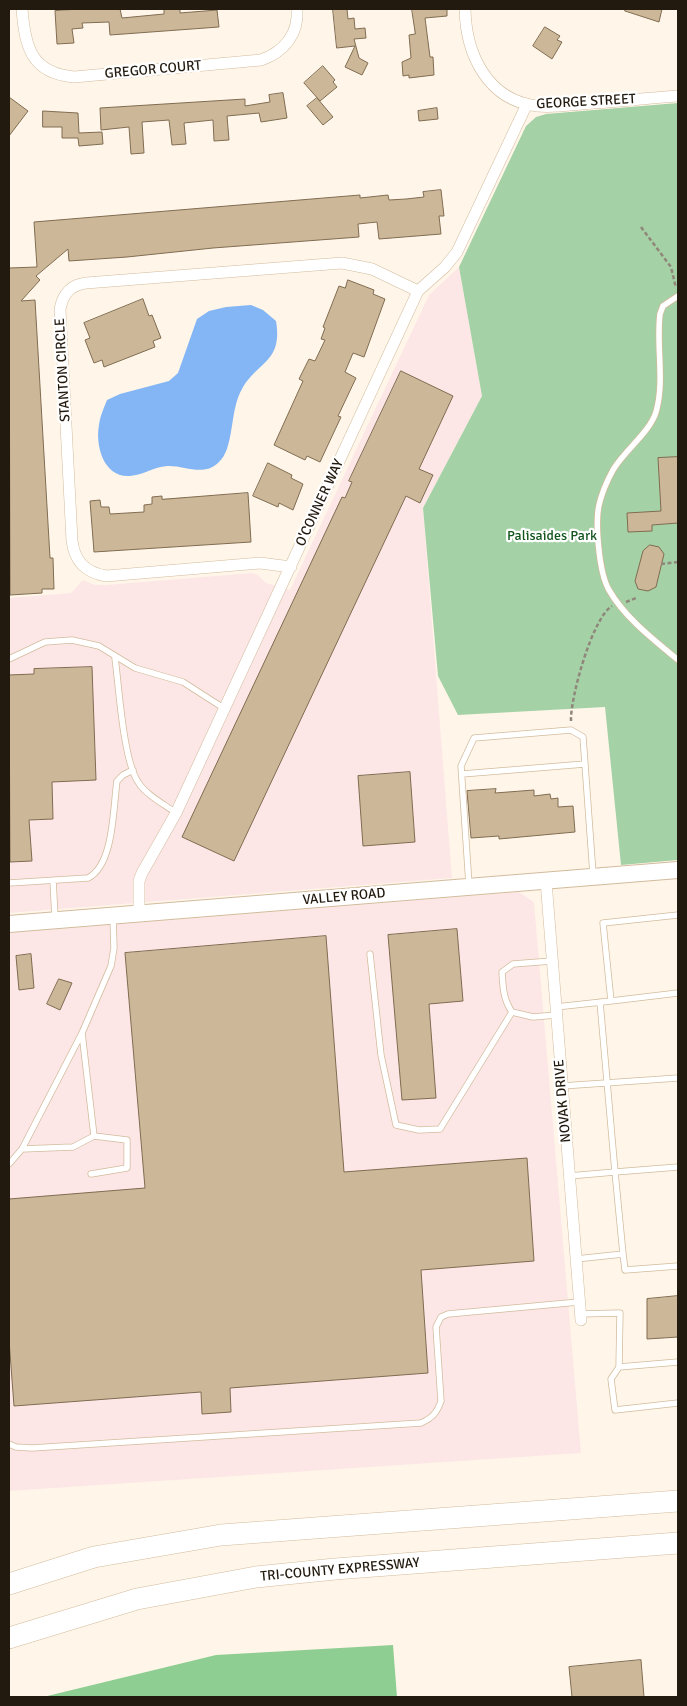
<!DOCTYPE html>
<html>
<head>
<meta charset="utf-8">
<style>
	body { margin:0 }
	#map { position:relative; width:687px; height:1706px; overflow:hidden; background:#fff6e9; font-family:Signika,sans-serif }
	canvas { display:block }
	.frame { position:absolute; inset:0; border:10px solid #231a0f; pointer-events:none }
</style>
</head>
<body>
<div id="map">
<canvas width="687" height="1706"></canvas>
<div class="frame"></div>
</div>
<script>
const ctx = document.querySelector('canvas').getContext('2d');
ctx.lineJoin = 'round';
function fillPath(path, color) {
  ctx.fillStyle = color;
  ctx.fill(path, 'evenodd');
}
function strokePath(path, color, width, dash) {
  ctx.strokeStyle = color;
  ctx.lineWidth = width;
  ctx.lineCap = dash ? 'butt' : 'round';
  ctx.setLineDash(dash || []);
  ctx.stroke(path);
}
function write(font, color, halo, rows, align = 'center') {
  ctx.font = font + ' Signika,sans-serif';
  ctx.lineWidth = 4.5;
  ctx.setLineDash([]);
  ctx.textBaseline = 'middle';
  ctx.strokeStyle = halo;
  ctx.fillStyle = color;
  for (const [text, x, y, turn = 0] of rows) {
    ctx.save();
    ctx.translate(x, y);
    ctx.rotate((+turn || 0) * Math.PI / 180);
    ctx.textAlign = isNaN(turn) ? turn : align;
    if (halo) ctx.strokeText(text, 0, 0);
    ctx.fillText(text, 0, 0);
    ctx.restore();
  }
}
const industrial = new Path2D(`
	M459 267 482 396 423 508 452 878 9 913V598L71 593 83 580 95 585H106L252 573 258 575 266 583 290 590 429 295Z
	M519 892 534 902 581 1453 9 1491V933Z`);
const green = new Path2D(`
	M678 103V860L621 865 605 707 458 715 438 676 423 508 482 396 459 267 526 126 536 117 546 114Z`);
const forest = new Path2D(`
	M393 1645 397 1697H43L216 1655Z`);
const water = new Path2D(`
	M251 305 263 310 276 321C283 362 258 361 242 389 229 411 235 449 218 463 203 477 184 465 167 466 154 467 143 475 130 476 104 478 95 446 99 425 100 416 104 408 107 400L120 394 169 381 178 373 197 319 209 311 226 307Z`);
const building = new Path2D(`
	M80 9H120L122 18 164 14V9H180V13L217 10 219 27 110 35 109 22 82 23 83 28 72 29 74 43 57 44 55 11Z
	M333 9H347L348 19 354 18 355 29 365 28 366 38 354 39 359 58 368 63 362 75 345 67 355 46 337 48Z
	M412 9H447V16L425 18 430 57H433L434 75 409 78V75L403 76 402 62 411 58 409 35 415 34Z
	M625 9H662L659 22 625 11Z
	M545 27 560 36 557 40 562 42 552 59 533 46Z
	M323 66 335 80 333 82 337 87 320 101 304 83Z
	M283 93 287 118 261 122 259 113 227 116 229 140 214 141 213 120 184 123 186 144 172 145 169 120 142 122 144 153 131 154 129 127 101 130 100 108 245 99V106L270 102 269 95Z
	M9 97 28 111 9 136Z
	M317 98 333 117 323 125 307 106Z
	M437 108 438 119 419 121 418 111Z
	M43 111 78 113 79 133 102 132 103 144 79 146 78 138H62V127H43Z
	M441 190 444 216H439L441 234 379 239 377 222 358 224 359 237 213 248 127 257 69 261 68 249 36 276 40 280 21 301 35 300 50 558H53L54 589H42V593L10 595 9 268 37 267 34 222 360 195V198L388 195 389 200 406 199 424 197 423 192Z
	M348 280 374 290 373 294 385 299 364 357 353 353 345 372 356 378 338 416 341 417 320 462 307 456 305 460 274 445 303 381 299 379 309 359 315 361 325 340 321 339 325 328 323 327 339 286 345 288Z
	M143 299 149 316 152 315 161 338 153 341 155 347 104 367 102 360 94 363 85 340 90 338 84 323Z
	M401 371 453 396 419 469 433 475 420 503 406 496 234 861 182 837 342 497 345 498 352 482 349 481Z
	M678 457V523L652 525V531L628 532 627 513 661 511 658 458Z
	M268 463 292 475 291 478 303 484 293 510 279 503 278 507 253 496Z
	M248 493 251 542 94 552 90 501 100 500 101 507H109L110 514 144 512V505L152 504V497L162 496V499Z
	M650 545 659 547 664 554 656 587 648 591 638 589 635 581 643 551Z
	M92 667 96 780 52 782 53 819 29 820 32 861 10 862 9 675 34 674V669Z
	M410 772 415 842 363 846 358 776Z
	M496 789 495 793 534 790V796L550 794 551 799 558 798V807L573 806 575 832 499 839V836L471 838 467 791Z
	M457 929 463 1001 429 1004 436 1098 402 1100 388 935Z
	M326 936 344 1172 527 1158 534 1261 421 1270 428 1373 230 1388 231 1412 202 1414 201 1392 14 1406 9 1340V1199L145 1188 125 953Z
	M31 954 34 988 19 990 16 956Z
	M59 979 72 983 60 1010 47 1004Z
	M678 1296V1337L647 1339V1299Z
	M641 1660 644 1697H572L569 1667Z`);
const path = new Path2D(`
	M641 227 671 267 676 288
	M661 564 678 562
	M626 602 636 598
	M571 721C570 699 592 618 612 606`);
const lane = new Path2D(`
	M678 296 663 306 660 314C656 346 665 381 656 412 650 432 624 451 613 470 607 481 602 492 599 505 595 524 599 573 609 590 625 618 654 640 678 660
	M115 658C119 687 123 759 138 782 146 795 164 804 176 813
	M9 659 45 642 72 640 99 646 135 668 183 682 225 709
	M462 774 585 764
	M53 880 55 918
	M9 883 88 878C114 865 113 808 117 781L123 775 133 770
	M469 885 461 766 474 738 571 730 583 737 593 874
	M370 954 381 1055 396 1125 419 1130 440 1129 512 1012
	M552 961 513 964 502 972C503 987 503 999 512 1012L533 1017 556 1015
	M611 1001 678 993
	M556 1007 611 1001 603 923 678 915
	M82 1033 94 1136
	M562 1086 678 1078
	M22 1149 73 1147 94 1136 127 1140V1168L91 1174
	M9 1164 22 1149 82 1033 111 966 114 948 113 917
	M569 1176 615 1172 600 1002
	M623 1254 615 1172 678 1167
	M576 1259 623 1254 625 1270 678 1266
	M580 1314 620 1313 619 1367 611 1379 615 1410 678 1403
	M619 1367 678 1362
	M9 1444 16 1447 32 1448 421 1423C432 1418 437 1413 441 1401L436 1327 441 1317 448 1314 579 1302`);
const street = new Path2D(`
	M22 9C25 47 31 73 74 77L261 60C284 52 299 34 297 9
	M465 9C466 54 487 100 537 106 556 108 576 104 594 103 622 101 650 98 678 96
	M291 567 260 563 106 576C85 572 75 562 72 541L60 309C63 294 70 285 86 283L342 263 372 269 418 291
	M546 881 581 1320
	M139 914V881L142 873 176 813 418 291 445 267 457 252 527 104`);
const secondary = new Path2D(`
	M9 924 678 870`);
const highway = new Path2D(`
	M9 1584 94 1557 221 1535 678 1501
	M9 1638 137 1599 256 1577 335 1569 678 1543`);
const streetNames = [
	["GREGOR COURT",153,70,-5],
	["GEORGE STREET",586,102,-3],
	["STANTON CIRCLE",63,370,-93],
	["O'CONNER WAY",320,503,-65],
	["VALLEY ROAD",344,897,-5],
	["NOVAK DRIVE",563,1101,-95],
	["TRI-COUNTY EXPRESSWAY",340,1570,-5]
];
const parkNames = [
	["Palisaides Park",552,536]
];
fillPath(industrial, '#fde7e6');
fillPath(green, '#a5d1a6');
fillPath(forest, '#8fce92');
fillPath(water, '#84b5f5');
fillPath(building, '#cdb799');
strokePath(building, '#806c51', 1);
strokePath(lane, '#d2bb9d', 7);
strokePath(street, '#d2bb9d', 12);
strokePath(secondary, '#d2bb9d', 18);
strokePath(highway, '#d2bb9d', 22);
strokePath(path, '#90877b', 2.5, [4, 2.5]);
strokePath(lane, '#fff', 5.5);
strokePath(street, '#fff', 11);
strokePath(secondary, '#fff', 16);
strokePath(highway, '#fff', 21);
write('14px', '#231a0f', '#fff', streetNames);
write('14px', '#12551e', '#fff', parkNames);
</script>
</body>
</html>
